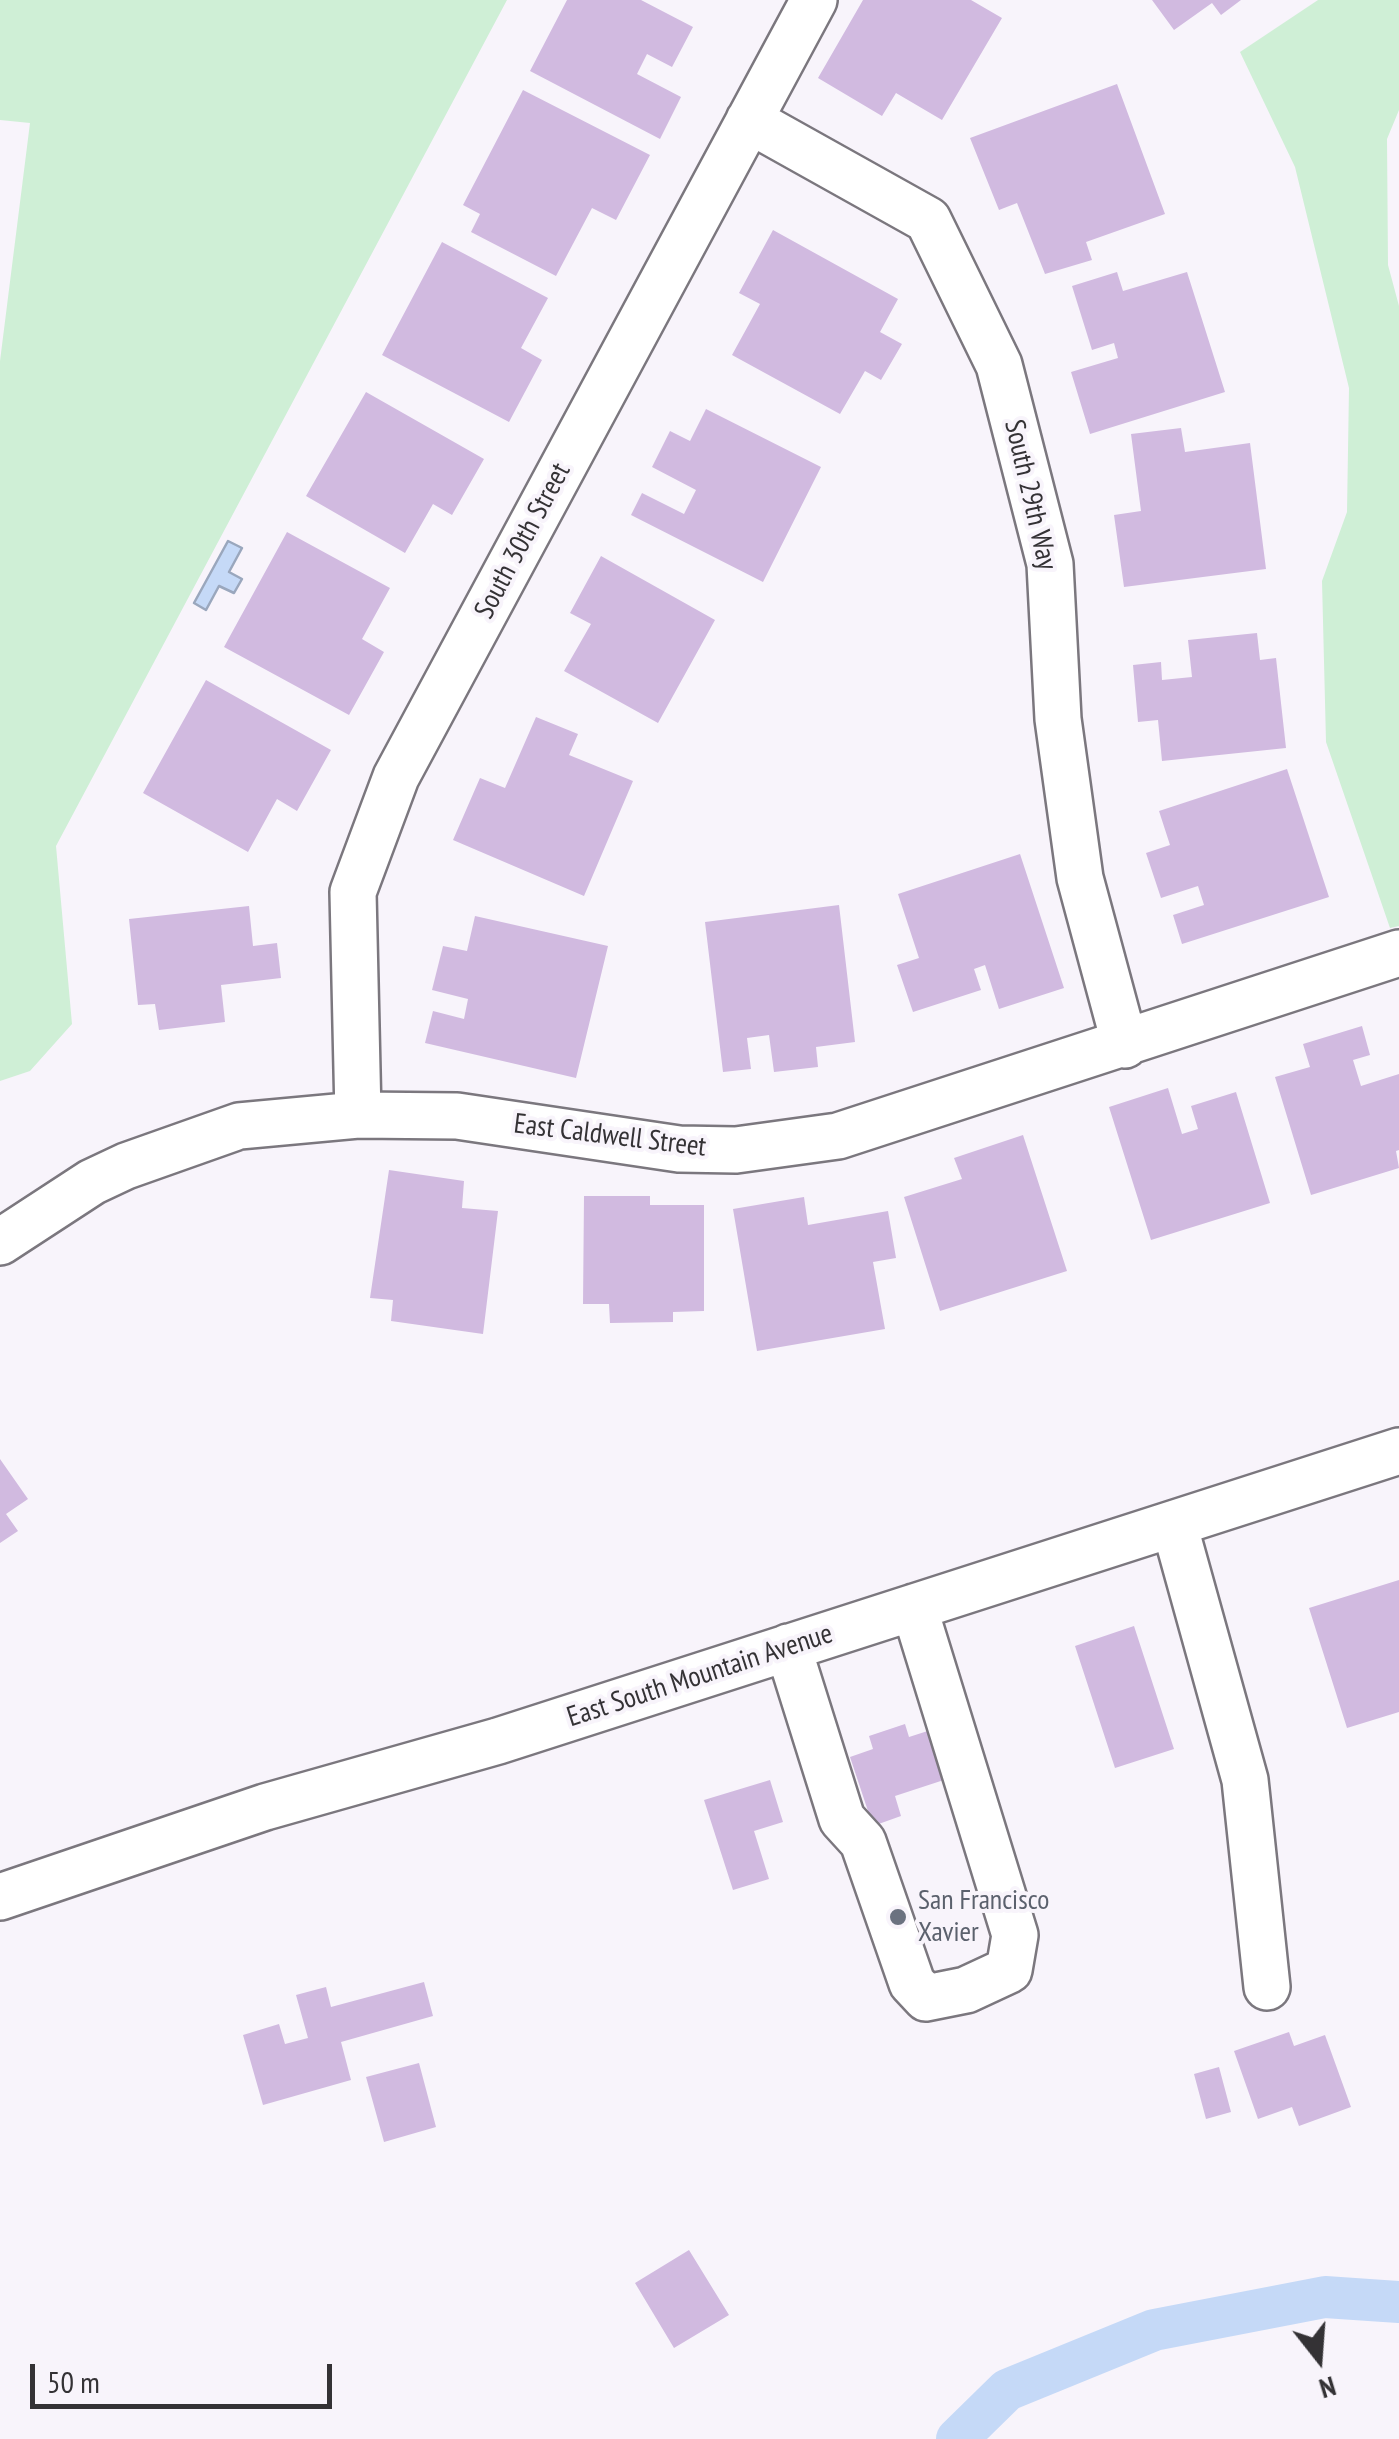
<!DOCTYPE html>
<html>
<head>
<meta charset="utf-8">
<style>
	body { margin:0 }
	#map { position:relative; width:1399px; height:2439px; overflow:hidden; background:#f8f4fb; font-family:"PT Sans Narrow",sans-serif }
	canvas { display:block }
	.north { position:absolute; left:1269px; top:2309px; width:100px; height:100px; -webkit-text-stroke:8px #f8f4fb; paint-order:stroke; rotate:163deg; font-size:28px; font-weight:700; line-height:40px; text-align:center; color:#343235 }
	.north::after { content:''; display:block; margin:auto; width:35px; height:45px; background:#343235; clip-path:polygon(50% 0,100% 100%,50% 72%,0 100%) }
	.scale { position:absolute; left:30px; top:2364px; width:302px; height:45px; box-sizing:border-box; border:5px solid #343235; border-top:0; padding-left:12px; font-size:30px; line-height:35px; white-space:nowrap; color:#343235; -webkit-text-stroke:8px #f8f4fb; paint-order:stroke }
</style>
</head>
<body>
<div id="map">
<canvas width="1399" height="2439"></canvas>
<div class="north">N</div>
<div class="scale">50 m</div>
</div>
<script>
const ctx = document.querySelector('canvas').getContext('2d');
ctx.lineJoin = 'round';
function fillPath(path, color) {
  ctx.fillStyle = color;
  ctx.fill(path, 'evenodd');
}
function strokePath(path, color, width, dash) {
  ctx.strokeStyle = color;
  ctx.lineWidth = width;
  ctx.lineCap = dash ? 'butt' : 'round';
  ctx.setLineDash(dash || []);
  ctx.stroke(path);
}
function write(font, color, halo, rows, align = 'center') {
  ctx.font = font + ' "PT Sans Narrow",sans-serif';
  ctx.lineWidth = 8;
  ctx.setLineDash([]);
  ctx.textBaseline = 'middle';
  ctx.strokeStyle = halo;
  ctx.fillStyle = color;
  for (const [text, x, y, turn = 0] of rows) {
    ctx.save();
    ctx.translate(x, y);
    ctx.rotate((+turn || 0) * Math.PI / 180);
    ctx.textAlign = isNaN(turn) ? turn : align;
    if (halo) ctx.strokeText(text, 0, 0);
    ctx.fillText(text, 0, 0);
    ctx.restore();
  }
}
const green = new Path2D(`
	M0 0H507L56 846 72 1024 30 1071 0 1081V361L30 123 0 120Z
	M1318 0H1399V110L1387 139 1388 265 1399 306V926L1390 928 1326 742 1322 581 1347 512 1349 388 1295 167 1240 52Z`);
const water = new Path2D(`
	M228 541 242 548 229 572 242 579 234 593 219 586 206 610 194 603Z`);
const canal = new Path2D(`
	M957 2439 1007 2390 1154 2330 1325 2297 1399 2302`);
const building = new Path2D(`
	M567 0H641L693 27 672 67 647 54 637 74 681 97 660 139 530 71Z
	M863 0H971L1002 18 942 120 896 93 882 116 818 78Z
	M1152 0H1241L1221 15 1212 3 1174 30Z
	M1117 84 1165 214 1086 242 1092 260 1045 274 1017 203 999 210 970 138Z
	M523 90 650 155 616 220 592 208 556 276 471 232 480 214 463 205Z
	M773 230 898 299 880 332 902 344 881 380 865 371 840 414 732 355 760 304 739 293Z
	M442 242 548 298 521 348 542 360 509 422 382 355Z
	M1117 272 1123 291 1187 272 1225 392 1090 434 1071 372 1118 358 1114 343 1092 350 1072 286Z
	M366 392 484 459 452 515 433 504 405 553 306 496Z
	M706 409 821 467 763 582 631 515 642 493 684 514 696 490 652 467 670 431 690 441Z
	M1181 428 1185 452 1250 443 1266 569 1124 587 1114 515 1141 511 1131 434Z
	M287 532 390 588 362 639 384 652 349 715 224 647Z
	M601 556 715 620 658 723 564 671 591 624 570 613Z
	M1257 633 1260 660 1276 658 1286 748 1162 761 1158 720 1138 722 1133 665 1161 662 1162 680 1192 677 1188 640Z
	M206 680 331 750 297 811 277 799 248 852 143 793Z
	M536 717 578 734 569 755 633 781 584 896 453 840 480 778 505 788Z
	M1287 769 1329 897 1182 944 1173 915 1204 905 1198 886 1161 898 1146 853 1170 845 1159 811Z
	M1020 854 1064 988 999 1009 985 965 974 969 981 990 913 1012 897 965 919 958 898 894Z
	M839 905 855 1042 816 1047 818 1067 774 1072 769 1035 747 1038 751 1069 723 1072 705 922Z
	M249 906 253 946 277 943 281 978 221 985 225 1022 159 1030 155 1004 138 1005 129 919Z
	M475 916 608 946 576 1078 425 1043 433 1011 464 1019 468 999 432 990 443 946 467 951Z
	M1362 1026 1370 1055 1353 1060 1361 1086 1399 1074V1150L1396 1151 1399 1168 1311 1195 1275 1077 1310 1067 1303 1044Z
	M1168 1088 1182 1134 1198 1129 1191 1106 1236 1092 1270 1203 1151 1240 1109 1107Z
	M1023 1135 1067 1271 940 1311 904 1197 962 1179 954 1158Z
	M389 1170 464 1181 462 1208 498 1211 483 1334 391 1321 393 1300 370 1298Z
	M584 1196H650V1205H704V1311L673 1312V1322L610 1323 609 1304H583Z
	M804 1197 808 1225 888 1211 896 1258 873 1262 885 1329 757 1351 733 1209Z
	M0 1459 28 1499 6 1514 18 1531 0 1543Z
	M1399 1580V1712L1347 1728 1309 1608Z
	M1134 1626 1174 1749 1115 1768 1075 1646Z
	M905 1724 909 1737 937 1728 953 1777 895 1796 901 1816 873 1826 850 1757 873 1749 869 1736Z
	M770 1780 783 1822 754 1831 769 1879 733 1890 704 1800Z
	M424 1982 433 2016 341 2042 351 2080 263 2105 243 2035 279 2024 285 2044 308 2038 296 1995 326 1987 331 2007Z
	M1289 2032 1294 2046 1325 2035 1351 2107 1299 2126 1292 2107 1258 2119 1234 2051Z
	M419 2063 436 2127 384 2142 366 2077Z
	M1219 2067 1231 2112 1206 2119 1194 2074Z
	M689 2250 729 2315 674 2348 635 2283Z`);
const minor = new Path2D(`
	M749 120 928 220 999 365 1050 564 1058 719 1080 878 1125 1045
	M358 1115 353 892 396 777 814 0
	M0 1242 92 1182 126 1166 239 1126 358 1115 457 1116 679 1149 736 1150 838 1136 1399 953
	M1174 1524 1245 1780 1267 1987
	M788 1647 842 1819 863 1842 912 1983 926 1998 966 1990 1009 1970 1015 1935 914 1607
	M0 1897 265 1807 498 1741 1399 1451`);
const markers = [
	[898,1917,10,"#6b7280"]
];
const streetNames = [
	["South 29th Way",1030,495,77],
	["South 30th Street",523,541,-62],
	["East Caldwell Street",610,1136,7],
	["East South Mountain Avenue",700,1676,-18]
];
const worshipNames = [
	["San Francisco",918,1901],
	["Xavier",918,1933]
];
fillPath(green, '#cfefd6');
fillPath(water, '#c5d9f7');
strokePath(water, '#9aa7bd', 2.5);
strokePath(canal, '#c5d9f7', 42);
fillPath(building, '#d1bae0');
strokePath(minor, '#7b777e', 50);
strokePath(minor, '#fff', 45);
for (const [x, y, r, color] of markers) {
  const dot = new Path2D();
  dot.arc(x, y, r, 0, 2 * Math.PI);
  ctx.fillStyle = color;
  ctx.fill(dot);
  strokePath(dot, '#f8f4fb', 4);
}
write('28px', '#343235', '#f8f4fb', streetNames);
write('28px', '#5b616d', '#f8f4fb', worshipNames, 'left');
</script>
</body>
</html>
